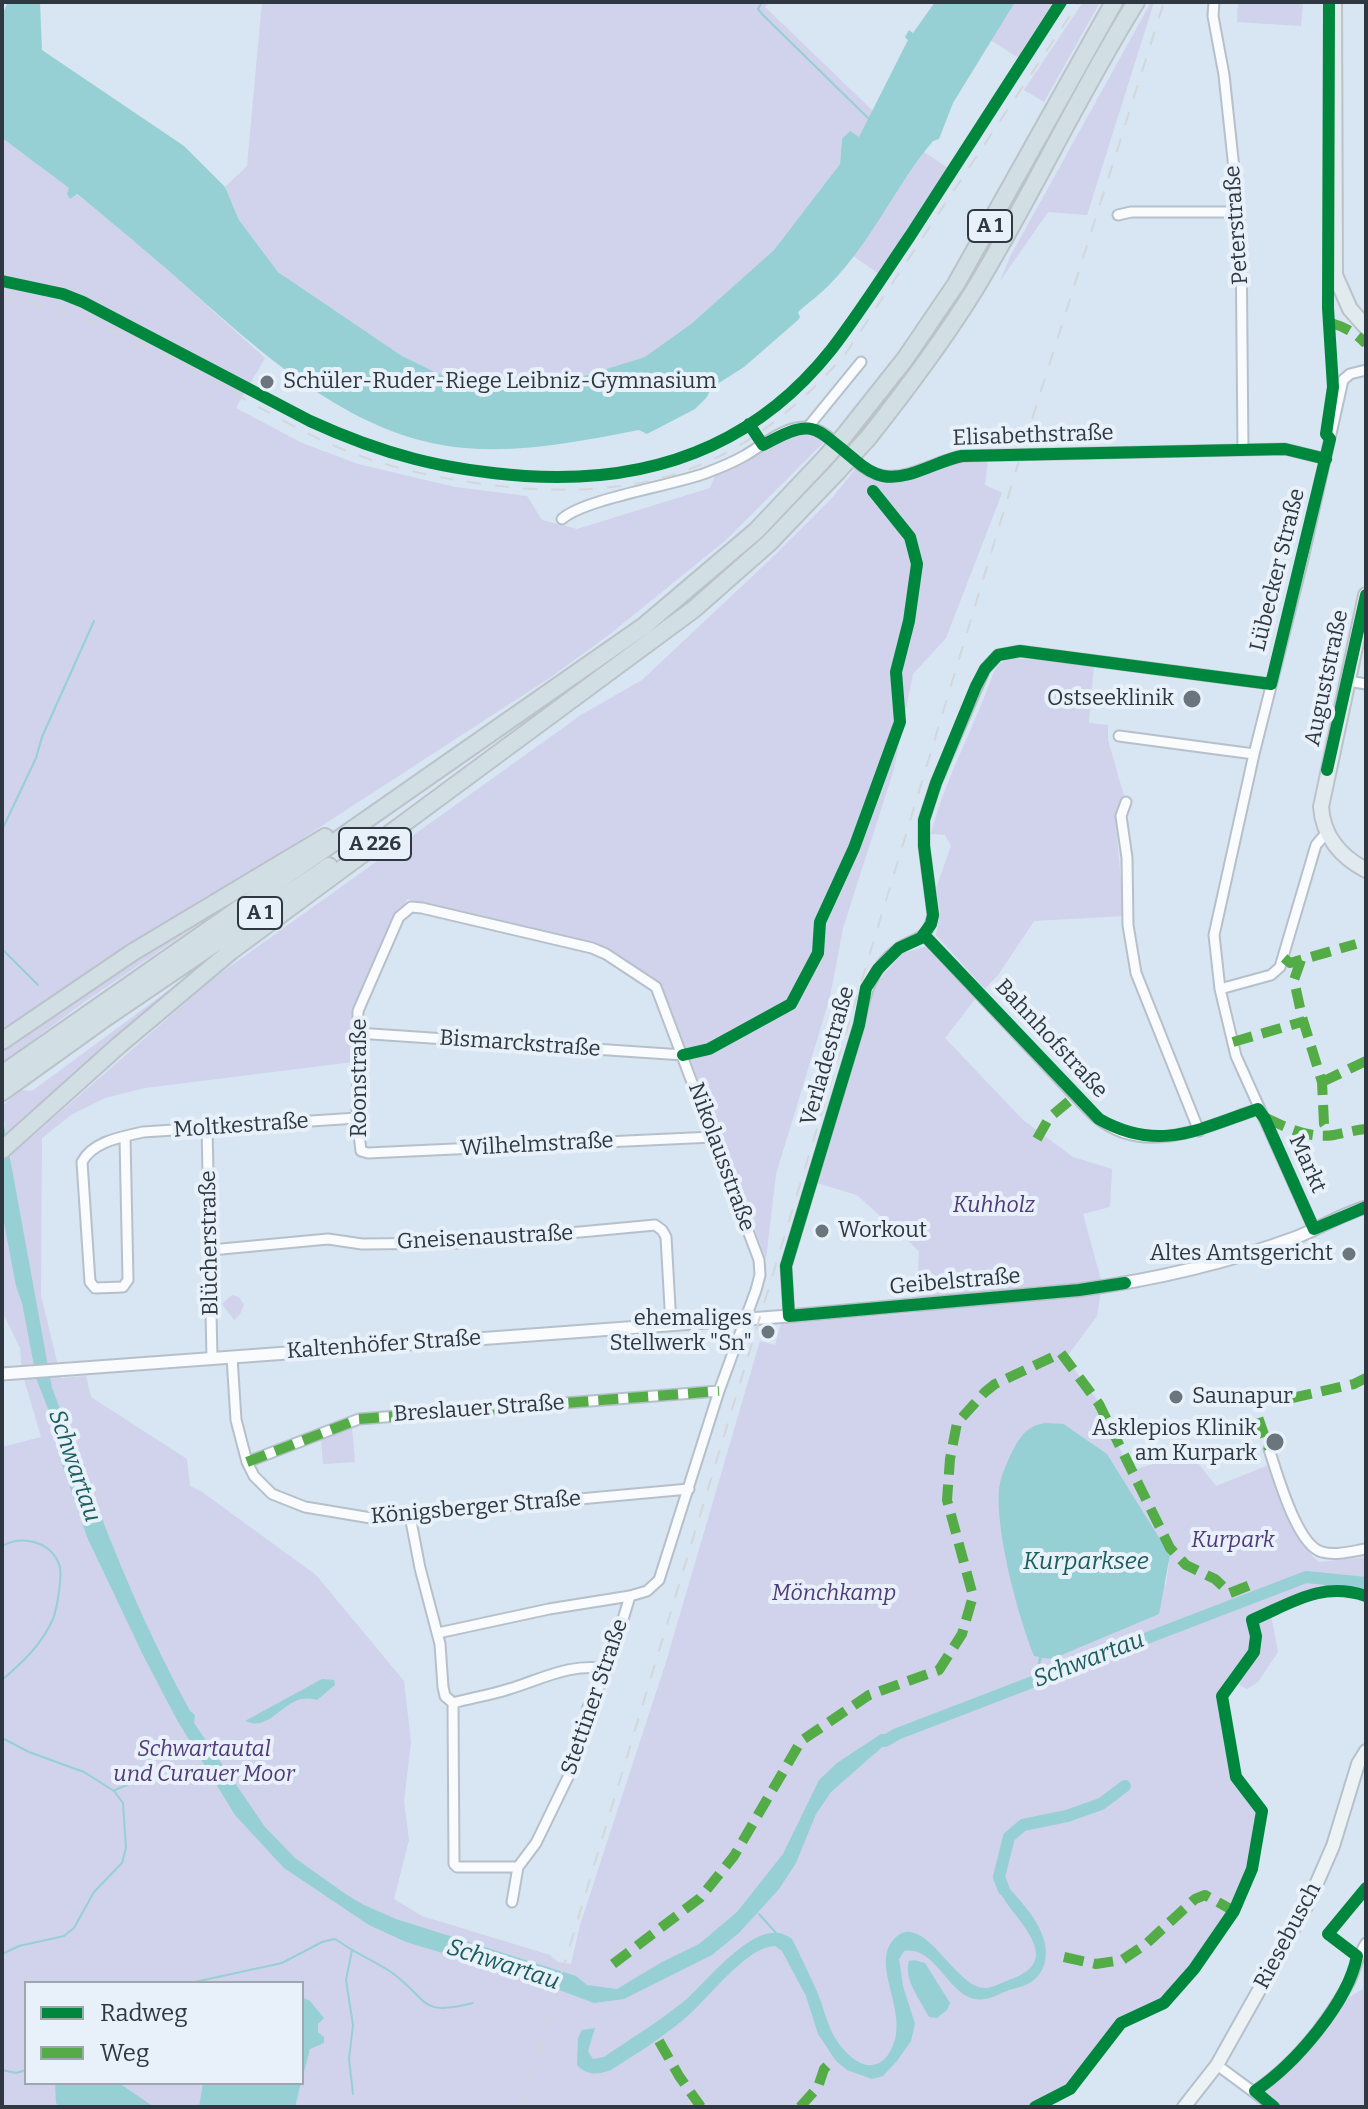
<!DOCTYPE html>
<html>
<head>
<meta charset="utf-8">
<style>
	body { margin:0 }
	#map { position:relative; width:1368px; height:2109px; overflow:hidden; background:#d8e5f2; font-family:Bitter,serif }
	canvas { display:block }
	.frame { position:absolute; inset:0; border:4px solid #2f3840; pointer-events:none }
	.legend { position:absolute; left:24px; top:1981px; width:280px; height:104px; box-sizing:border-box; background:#e8f1fa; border:2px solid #9ea7b0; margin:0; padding:10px 14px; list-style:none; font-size:24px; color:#2f3840 }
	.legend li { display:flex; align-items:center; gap:16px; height:40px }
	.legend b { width:40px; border:2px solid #9ea7b0 }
</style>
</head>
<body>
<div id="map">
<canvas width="1368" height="2109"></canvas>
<div class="frame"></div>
<ul class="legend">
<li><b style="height:10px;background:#00873e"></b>Radweg</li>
<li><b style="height:10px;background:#54ac46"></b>Weg</li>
</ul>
</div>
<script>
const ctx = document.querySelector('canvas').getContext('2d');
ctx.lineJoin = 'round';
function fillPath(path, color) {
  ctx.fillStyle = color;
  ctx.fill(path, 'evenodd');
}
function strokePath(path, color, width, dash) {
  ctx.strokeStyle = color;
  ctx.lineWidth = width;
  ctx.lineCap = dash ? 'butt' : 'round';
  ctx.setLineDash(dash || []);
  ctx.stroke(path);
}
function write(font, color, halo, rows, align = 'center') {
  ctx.font = font + ' Bitter,serif';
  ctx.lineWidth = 8;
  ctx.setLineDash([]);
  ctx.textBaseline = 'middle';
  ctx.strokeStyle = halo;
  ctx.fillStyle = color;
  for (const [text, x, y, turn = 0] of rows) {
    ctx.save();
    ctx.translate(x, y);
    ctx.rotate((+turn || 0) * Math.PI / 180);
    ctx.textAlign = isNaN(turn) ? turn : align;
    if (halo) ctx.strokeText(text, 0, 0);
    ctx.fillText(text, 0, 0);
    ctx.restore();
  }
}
const green = new Path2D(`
	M262 2H770L765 7 873 111 859 138H842L840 164 774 250 691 324 645 358 568 381 488 385 439 374 402 356 278 272 239 220 225 187 247 166Z
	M1015 2H1056L1019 58 990 40Z
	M1083 2H1100L1044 102 1024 90Z
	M1151 2H1154L1087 215 1048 212 1000 281 1011 255Z
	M1238 2H1303L1301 26 1237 22Z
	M2 138 70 188V199L76 194 131 237 265 358 236 408 302 443 358 464 455 487 527 496 542 520 577 529 710 488 716 473 791 433 816 434 825 441 726 540 610 634 551 677 263 864 202 899 2 1029Z
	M924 152 948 168 879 274 852 255Z
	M988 457 985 485 1002 493 946 638 913 674 894 769 843 928 830 997 776 1174 766 1259 662 985 600 946 407 899 356 1004 353 1062 145 1088 105 1098 71 1115 42 1138 41 1296 61 1378 86 1376 91 1397 187 1459 190 1486 202 1492 316 1575 404 1681 411 1742 404 1801 409 1840 394 1899 422 1916 550 1955 558 1962 571 1964 580 1925 666 1662 760 1341 775 1345 781 1324 916 1313 919 1251 857 1195 817 1183 864 1028 875 984 903 953 928 946 976 998 945 1038 1023 1120 1073 1157 1112 1169 1110 1207 1083 1214 1102 1284 1097 1316 1066 1358 1100 1404 1130 1471 1190 1453 1216 1486 1269 1465 1282 1504 1313 1557 1319 1562 1366 1557V1596L1336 1589 1270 1610 1278 1652 1258 1682 1247 1689 1231 1680 1224 1691 1239 1775 1265 1811 1257 1867 1198 1970 1167 2005 1122 2025 1072 2090 1041 2107H2V1447L41 1437 22 1372 20 1348 2 1311V1167L11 1159 10 1156 214 978 581 715 642 680 775 555 832 498 856 468 885 481 901 480 966 458ZM1064 1424 1107 1454 1170 1555 1166 1585 999 1486 1020 1438ZM26 1983H302V2083H26Z
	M1013 658 1094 665 1089 723 1108 725V740L1124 796 1115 814 1124 916 1034 921 998 975 985 989 936 935 940 912 936 888 951 846 945 835 931 834C945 778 975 727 994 671L1000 663Z
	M195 922 199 924 83 1003 2 1063V1051Z
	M177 984 6 1134 2 1106 21 1090 32 1091Z
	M232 1295 239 1297 244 1305 240 1314 234 1320 222 1304Z
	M352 1428 355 1462 323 1464 321 1438Z
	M1366 1963V2107H1282L1264 2091 1300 2058 1341 2002 1363 1989V1967Z`);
const water = new Path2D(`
	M8 2H40L42 50 184 146 225 187 239 220 278 272 402 356 439 374 488 385 568 381 645 357 691 324 774 250 840 164 842 139 850 131 859 137 908 40 905 37 909 30 913 33 935 2H1015L953 103 939 139 933 141C896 185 872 241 831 283 821 294 809 302 798 312L800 317 798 320 744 367 711 388 707 397 695 409 647 434 639 430C581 441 525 453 465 448 349 439 253 345 170 272 139 245 108 219 77 194L70 199 67 194 69 188 2 138V15Z
	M2 1114 52 1388 80 1460 85 1465V1473C115 1556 148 1634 190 1711L195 1715 194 1723 265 1827 295 1858 347 1895 364 1905 396 1919 576 1976 587 1985 617 1989 662 1962 699 1944 737 1912 783 1854 819 1780 837 1763 881 1734H897L831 1792 816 1814 796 1863 779 1889 739 1933 712 1955 624 1999 594 2003 533 1980 406 1942 369 1925 284 1868 235 1815 177 1720 143 1655 87 1537 54 1441 49 1411 37 1381 22 1303 16 1286 2 1212Z
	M1045 1423 1064 1424 1107 1454 1170 1555 1159 1614 1052 1659 1042 1658 1035 1680 1039 1657 1034 1656C1018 1616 995 1531 999 1488 1001 1475 1008 1460 1014 1448 1022 1433 1029 1426 1045 1423Z
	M322 1679 334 1680 335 1685 317 1700C284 1690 274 1734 245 1721Z
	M999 1877C1014 1894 1036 1915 1043 1937 1048 1951 1047 1967 1036 1978 1028 1986 1019 1987 1009 1990 1001 1993 993 1998 985 1999 950 2006 939 1945 904 1951L899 1959 903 1986 915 2024 911 2041 897 2061 883 2076 872 2079 847 2070 836 2061 818 2034 806 1996 782 1951 775 1946C746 1946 706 2002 683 2020 660 2039 636 2054 611 2070 598 2075 587 2076 577 2065L578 2038 582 2030 595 2028 588 2051 593 2059 604 2057C630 2039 658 2022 682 2003 706 1984 759 1911 792 1939 801 1957 810 1975 818 1994 823 2005 825 2017 830 2028 839 2049 867 2082 888 2055 915 2017 868 1967 894 1939 923 1907 955 1990 986 1988 995 1987 1005 1981 1014 1978 1068 1957 1007 1914 999 1889 998 1887 999 1879 999 1877Z
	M914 1960 925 1963 950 2003 947 2010 937 2018 929 2017C921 2001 903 1979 909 1961Z
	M302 1997 310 2001 324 2018 318 2024V2032L324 2037V2043L310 2049 302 2079Z
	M55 2083H119L154 2107H60L56 2103Z
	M203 2083H301L295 2107H199Z`);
const stream = new Path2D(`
	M762 2 758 9 763 15 869 119
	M2 830 36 758 42 737 94 621
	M2 949 38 985
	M2 1546C22 1535 50 1541 59 1564 63 1573 57 1609 53 1619 42 1644 23 1662 2 1680
	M2 1738 29 1752 84 1772 114 1791 123 1803 126 1848 122 1863 94 1892 74 1928 64 1936 19 1946 2 1954
	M115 1790 166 1768
	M759 1914 776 1933
	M352 1950C365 1957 379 1964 391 1972 430 2000 418 2017 473 2003
	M190 1983 282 1963 322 1942 335 1939 352 1950 346 1980 353 2025 349 2059 353 2094
	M2 2070 16 2073 26 2070`);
const river = new Path2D(`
	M885 1741 897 1734 1306 1577 1366 1583
	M1004 1890 999 1877 1009 1837 1023 1825 1067 1816 1101 1804 1125 1786`);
const minor = new Path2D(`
	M1214 2 1213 16 1224 75 1241 234 1243 450
	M1118 215 1131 212H1238
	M808 427 861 362
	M562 519C584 499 671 486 706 473 719 468 732 463 744 456 762 446 783 427 804 427 836 428 853 474 886 476 912 478 936 461 962 456L1285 449 1326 459
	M1348 681 1366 684
	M1119 736 1254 754
	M1126 802 1121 816 1127 858 1128 925 1136 973 1199 1131
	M924 935 1075 1096C1082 1103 1089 1111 1097 1118 1146 1158 1207 1126 1258 1109
	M1220 989 1271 975 1280 967 1316 845 1328 831
	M357 1033 683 1055
	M207 1127 212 1358
	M125 1137 128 1280 123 1287 95 1288 90 1282 82 1162C93 1141 122 1137 143 1132L357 1118
	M1314 1229 1236 1056 1220 989 1214 935 1254 754 1302 563 1343 380 1350 374 1366 370
	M211 1250 328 1239 362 1244 462 1243 655 1225 662 1230 666 1237 671 1325
	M789 1316 786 1266 859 1025C865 994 871 968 899 948 917 936 927 941 933 915L924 846V820L936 783 985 669 998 655 1020 651 1271 684
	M232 1357 236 1420 247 1462 254 1476 272 1494 305 1507 371 1518 689 1489
	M1269 1449C1277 1473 1297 1546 1322 1552 1336 1556 1353 1551 1366 1549
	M247 1462 359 1419 719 1391
	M410 1516 420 1568 440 1644 443 1687 445 1696 453 1703 454 1864 457 1867H518
	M438 1633 549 1609 630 1596 647 1591 659 1580 719 1391 756 1290 760 1275 759 1260 656 987 606 954 592 948 422 908 411 907 399 917 358 1011 357 1118 361 1151 368 1153 713 1137
	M453 1703C471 1698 491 1695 509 1689 542 1679 572 1662 608 1669
	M512 1902 518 1867 536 1843 570 1773 588 1707 608 1669 630 1596
	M1217 2065 1274 2107
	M1255 2091C1294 2064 1326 2024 1349 1983 1356 1970 1357 1956 1366 1943`);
const tertiary = new Path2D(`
	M2 1374 789 1316 1079 1290C1153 1280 1227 1263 1297 1237 1320 1228 1342 1214 1366 1207`);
const secondary = new Path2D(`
	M1184 2107 1217 2065 1309 1901 1333 1846 1358 1764 1366 1751`);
const primary = new Path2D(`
	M1334 2 1335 275 1350 309 1366 327
	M1366 595 1321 807C1323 836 1341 857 1366 870`);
const motorway = new Path2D(`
	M844 436 905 359 956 284 1114 2
	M868 438C906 390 943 341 975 289 1032 195 1078 95 1136 2
	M2 1041 133 952 325 837
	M2 1074 644 626 756 531 827 456
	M2 1092 101 1021 329 866
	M2 1150 118 1046 231 951 694 609 769 543 836 473`);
const rail = new Path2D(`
	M2 298C102 308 215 386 305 432 362 462 426 477 490 485 643 503 744 471 846 353L1079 2
	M521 2107 1021 454 1164 2`);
const motorwayBridge = new Path2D(`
	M827 456 844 436
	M836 473 868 438`);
const quiet = new Path2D(`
	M1331 323C1345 327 1356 333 1366 344
	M1284 958 1290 963 1356 944
	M1301 960 1294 980 1302 1017 1322 1082 1324 1124 1332 1136
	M1233 1042 1305 1021
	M1322 1082 1366 1061
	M1266 1118C1287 1128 1310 1139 1334 1135 1345 1133 1355 1130 1366 1129
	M1037 1139 1049 1118 1075 1096
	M1244 1398H1251L1258 1405V1417L1269 1449
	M1292 1398 1354 1384 1366 1378
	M247 1462 359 1419 719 1391
	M1064 1957 1096 1964 1122 1960 1146 1944 1195 1899 1205 1895 1234 1911
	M613 1964 700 1898 734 1856 801 1741 869 1695 939 1670 962 1634 973 1596 947 1500 950 1459 957 1423 985 1392 995 1384 1061 1353 1099 1404 1170 1548 1186 1565 1215 1579 1230 1593 1255 1583
	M659 2041 679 2076 701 2107
	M800 2107 818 2087 824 2069 831 2062`);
const cycleway = new Path2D(`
	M2 281 63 294 83 302 310 421C384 455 444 470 525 476 647 484 753 448 831 350 859 314 884 274 910 236 961 158 1010 80 1061 2
	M749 424 763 445C814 417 813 426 855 460 863 467 873 474 883 476 909 481 936 461 962 456L1285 449 1326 459
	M1327 770 1366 595
	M924 935 1099 1119C1159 1153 1199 1129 1258 1109L1265 1119 1314 1229 1366 1207
	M683 1055 709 1049 791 1004 818 953 820 922 854 848 900 722 896 672 909 621 917 564 910 537 873 491
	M1125 1283 1079 1290 789 1316 786 1266 859 1025 866 988 878 969 899 948 921 938 931 924 933 915 924 846V820L936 783 976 686 985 669 998 655 1020 651 1271 684 1330 439 1326 434 1333 387 1328 308 1329 2
	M1035 2107 1070 2089 1121 2023 1164 2003 1194 1969 1234 1911 1252 1869 1262 1811 1236 1777 1222 1696 1254 1652 1256 1636 1252 1620C1292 1603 1321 1581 1366 1596
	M1274 2107 1255 2091C1295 2064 1348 2003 1357 1956L1328 1934 1366 1888`);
const markers = [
	[267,382,8,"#6a757e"],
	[1192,699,10,"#6a757e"],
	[822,1231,8,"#6a757e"],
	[1349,1254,8,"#6a757e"],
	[768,1332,8,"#6a757e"],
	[1176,1397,8,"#6a757e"],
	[1275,1442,10,"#6a757e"]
];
const shields = [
	[990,226,44],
	[375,844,72],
	[260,913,44]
];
const shieldNames = [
	["A 1",990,226],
	["A 226",375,844],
	["A 1",260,913]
];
const streetNames = [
	["Peterstraße",1237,225,-94],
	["Elisabethstraße",1033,436,-2],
	["Lübecker Straße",1278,570,-76],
	["Auguststraße",1327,678,-78],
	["Bahnhofstraße",1051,1039,47],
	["Bismarckstraße",520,1044,4],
	["Verladestraße",828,1056,-74],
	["Roonstraße",360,1078,-90],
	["Moltkestraße",241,1126,-4],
	["Wilhelmstraße",537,1145,-3],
	["Nikolausstraße",721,1157,70],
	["Markt",1307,1164,66],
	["Gneisenaustraße",485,1238,-3],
	["Blücherstraße",210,1243,-91],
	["Geibelstraße",955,1282,-5],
	["Kaltenhöfer Straße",384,1345,-4],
	["Breslauer Straße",479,1409,-4],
	["Königsberger Straße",476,1508,-5],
	["Stettiner Straße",595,1697,-71],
	["Riesebusch",1288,1936,-62]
];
const poiNames = [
	["Schüler-Ruder-Riege Leibniz-Gymnasium",283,382,"left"],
	["Ostseeklinik",1174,699],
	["Workout",838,1231,"left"],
	["Altes Amtsgericht",1333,1254],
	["ehemaliges",752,1319],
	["Stellwerk \"Sn\"",752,1344],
	["Saunapur",1192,1397,"left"],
	["Asklepios Klinik",1257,1429],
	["am Kurpark",1257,1454]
];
const parkNames = [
	["Kuhholz",994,1206],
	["Kurpark",1233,1541],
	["Mönchkamp",834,1594],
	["Schwartautal",204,1750],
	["und Curauer Moor",204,1775]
];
const waterNames = [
	["Schwartau",74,1466,71],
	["Kurparksee",1086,1562],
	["Schwartau",1089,1660,-21],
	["Schwartau",503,1965,18]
];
fillPath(green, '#d1d2eb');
fillPath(water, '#96d0d5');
strokePath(stream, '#96d0d5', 2);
strokePath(river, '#96d0d5', 12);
strokePath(minor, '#b6c0ca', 13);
strokePath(tertiary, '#b6c0ca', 15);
strokePath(secondary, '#b6c0ca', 16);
strokePath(primary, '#bcc2c9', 18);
strokePath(motorway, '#bcc2c9', 20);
strokePath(minor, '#f9fbfd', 9);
strokePath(tertiary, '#f9fbfd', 11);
strokePath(secondary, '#edf3f5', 12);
strokePath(primary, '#e1eaef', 14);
strokePath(motorway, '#d1dfe4', 16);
strokePath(rail, '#d3d7da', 2, [14, 14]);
strokePath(motorwayBridge, '#bcc2c9', 20, []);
strokePath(motorwayBridge, '#d1dfe4', 16);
strokePath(quiet, '#54ac46', 10, [20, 10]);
strokePath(cycleway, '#00873e', 12);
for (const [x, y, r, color] of markers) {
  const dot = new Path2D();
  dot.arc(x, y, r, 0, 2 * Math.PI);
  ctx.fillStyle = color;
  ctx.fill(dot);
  strokePath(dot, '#e8f1fa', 3);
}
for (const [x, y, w] of shields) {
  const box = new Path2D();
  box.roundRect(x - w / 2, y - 16, w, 32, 6);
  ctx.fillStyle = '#e8f1fa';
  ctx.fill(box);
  strokePath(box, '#2f3840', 2);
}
write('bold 20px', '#2f3840', null, shieldNames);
write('22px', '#2f3840', '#e8f1fa', streetNames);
write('22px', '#2f3840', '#e8f1fa', poiNames, 'right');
write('italic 22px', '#513a7a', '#e8f1fa', parkNames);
write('italic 24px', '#1c5d5e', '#e8f1fa', waterNames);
</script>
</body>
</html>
